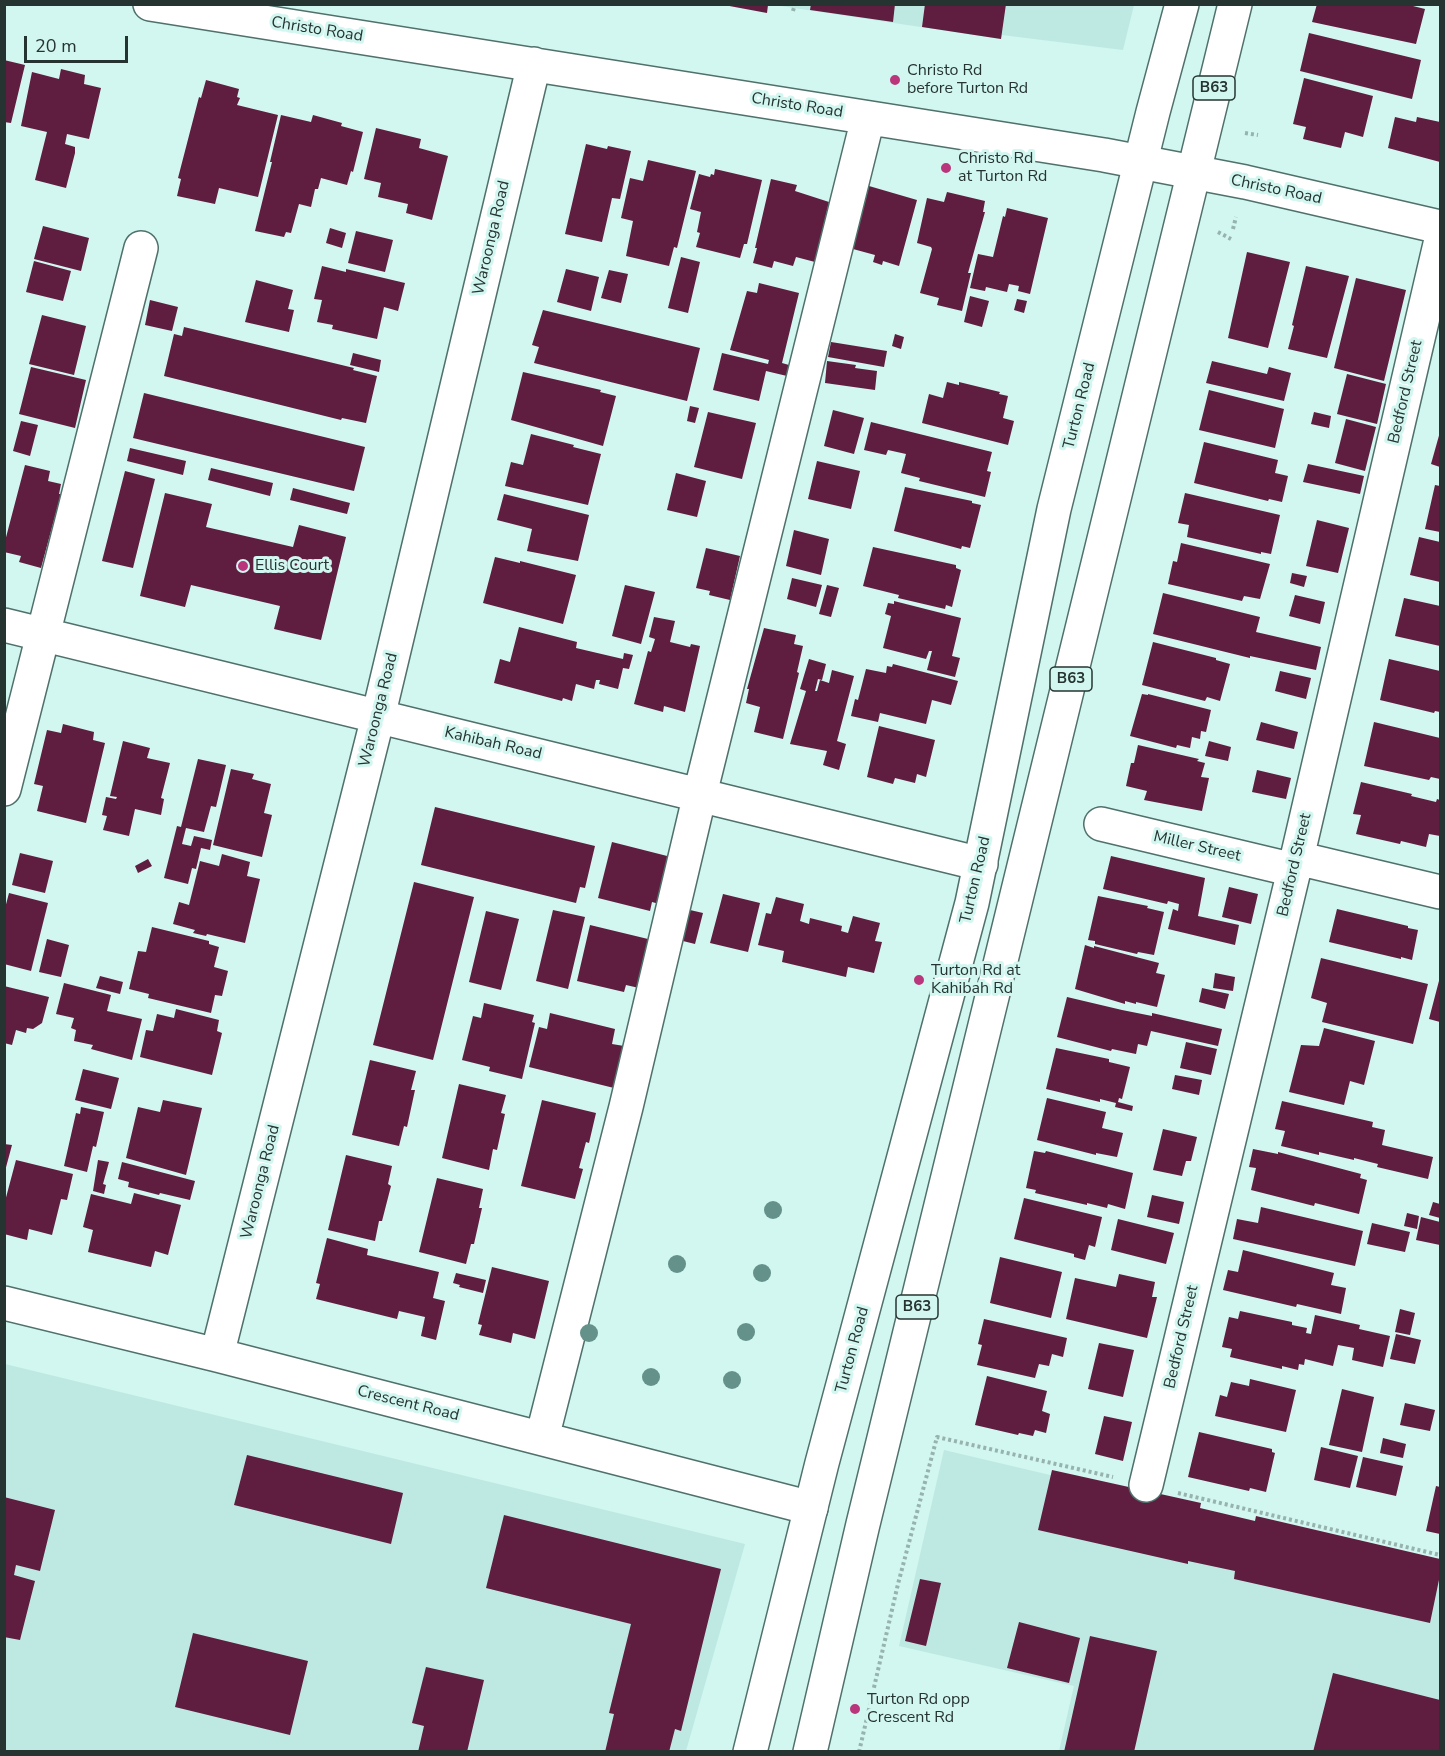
<!DOCTYPE html>
<html>
<head>
<meta charset="utf-8">
<style>
	body { margin:0 }
	#map { position:relative; width:1445px; height:1756px; overflow:hidden; background:#d2f6f0; font-family:"Nunito Sans",sans-serif }
	canvas { display:block }
	.frame { position:absolute; inset:0; border:6px solid #263431; pointer-events:none }
	.scale { position:absolute; left:24px; top:36px; width:104px; height:27px; box-sizing:border-box; border:3px solid #263431; border-top:0; padding-left:8px; font-size:18px; line-height:21px; white-space:nowrap; color:#263431; -webkit-text-stroke:4px #d2f6f0; paint-order:stroke }
</style>
</head>
<body>
<div id="map">
<canvas width="1445" height="1756"></canvas>
<div class="frame"></div>
<div class="scale">20 m</div>
</div>
<script>
const ctx = document.querySelector('canvas').getContext('2d');
ctx.lineJoin = 'round';
function fillPath(path, color) {
  ctx.fillStyle = color;
  ctx.fill(path, 'evenodd');
}
function strokePath(path, color, width, dash) {
  ctx.strokeStyle = color;
  ctx.lineWidth = width;
  ctx.lineCap = dash ? 'butt' : 'round';
  ctx.setLineDash(dash || []);
  ctx.stroke(path);
}
function write(font, color, halo, rows, align = 'center') {
  ctx.font = font + ' "Nunito Sans",sans-serif';
  ctx.lineWidth = 6;
  ctx.setLineDash([]);
  ctx.textBaseline = 'middle';
  ctx.strokeStyle = halo;
  ctx.fillStyle = color;
  for (const [text, x, y, turn = 0] of rows) {
    ctx.save();
    ctx.translate(x, y);
    ctx.rotate((+turn || 0) * Math.PI / 180);
    ctx.textAlign = isNaN(turn) ? turn : align;
    if (halo) ctx.strokeText(text, 0, 0);
    ctx.fillText(text, 0, 0);
    ctx.restore();
  }
}
const built = new Path2D(`
	M774 5H1134L1123 50 1002 35 1001 39Z
	M5 1364 745 1544 686 1751 5 1752Z
	M944 1450 1440 1567V1751H1059L1074 1686 899 1646Z`);
const building = new Path2D(`
	M811 4H895L893 22 810 10Z
	M925 4H1006L1001 39 922 27Z
	M1317 4H1405L1425 9 1416 44 1312 22Z
	M724 5H768L767 13Z
	M1309 33 1421 60 1412 99 1300 71Z
	M4 60 25 65 11 123 4 122Z
	M61 69 85 75 84 84 101 88 89 139 67 134 65 144 75 147V153L66 188 35 180 47 132 21 126 32 72 59 79Z
	M1304 78 1373 96 1363 137 1345 132 1341 148 1303 139 1306 127 1293 124Z
	M206 80 239 89 237 97 240 98 237 105 278 115 258 197 219 188 215 204 177 196 181 179 178 178 199 97 201 98Z
	M281 115 311 122 313 115 342 123 341 126 363 132 353 172 351 171 347 185 321 178 318 189H315L311 207 299 204 291 233 286 232 284 237 255 231 272 162H270Z
	M1395 117 1416 122 1417 117 1440 122V162L1388 148Z
	M376 128 421 139 419 148 448 156 432 220 406 213 408 204 378 197 381 183 364 179Z
	M586 144 607 149 608 146 631 151 620 199 612 198 602 242 565 234Z
	M648 160 696 171 677 248 674 247 669 266 626 256 633 221 621 218 630 178 643 181Z
	M715 169 762 180 747 244H744L740 258 696 247 700 233 697 232 701 212 690 209 699 174 710 177 711 174 714 175Z
	M771 179 797 185 795 191 829 202 815 262 796 257 793 266 774 261 772 268 753 263 757 248H755Z
	M869 186 917 200 899 266 883 261 882 265 873 262 875 255 853 249Z
	M947 192 985 201 983 212H985L968 273H971L962 311 937 305 939 298 920 293 932 249 931 247 917 243 927 198 944 202Z
	M1007 208 1048 218 1030 294 1018 291 1019 286 1009 284 1007 292 986 287 985 291 970 288 978 254 993 257 1003 216 1005 217Z
	M43 226 89 238 81 271 34 259Z
	M330 228 346 233 342 248 326 243Z
	M356 231 393 240 385 272 348 263Z
	M1247 252 1290 262 1268 348 1228 338Z
	M681 257 700 262 688 313 668 308Z
	M34 261 71 271 63 301 26 292Z
	M322 266 346 272V269L405 283 398 311 384 307 377 339 332 329 333 325 317 322 322 300 314 299Z
	M1306 266 1349 276 1327 358 1288 349 1294 326 1292 325Z
	M566 269 599 277 591 311 557 302Z
	M609 270 628 274 621 303 601 298Z
	M1356 278 1406 290 1384 381 1334 368Z
	M256 280 293 290 288 309 294 310 289 332 245 322Z
	M759 283 799 293 782 363 789 365 787 376 766 371 759 401 713 390 722 353 768 364 769 360 730 350 747 291 757 293Z
	M970 296 989 301 982 327 964 322Z
	M1017 299 1027 301 1024 313 1014 310Z
	M150 300 178 307 172 331 145 325Z
	M543 310 700 348 687 401 534 363 539 347 532 345Z
	M42 315 86 326 74 375 29 364Z
	M184 327 354 368 353 370 377 376 366 423 342 418 341 420 164 376 174 334 182 336Z
	M895 334 904 337 901 349 892 346Z
	M831 342 887 351 884 367 828 357Z
	M353 353 381 360 379 372 350 365Z
	M827 361 856 365 855 368 877 371 875 390 825 383Z
	M1212 361 1267 374 1269 367 1291 373 1284 401 1206 383Z
	M31 367 86 380 75 428 19 414Z
	M523 372 601 390 600 392 616 396 603 446 511 420Z
	M1347 374 1386 384 1377 424 1337 414Z
	M947 382 959 385V382L1000 392 999 394 1008 396 1003 418 1014 421 1008 445 922 423 929 394 943 398Z
	M1209 390 1284 409 1275 448 1199 430Z
	M144 393 365 447 354 491 133 438Z
	M690 406 699 408 695 423 687 421Z
	M833 410 864 418 854 454 824 446Z
	M708 412 756 423 742 479 694 467Z
	M1314 412 1331 416 1329 428 1311 424Z
	M1346 419 1376 427 1365 471 1335 463Z
	M21 421 38 425 30 456 13 451Z
	M871 422 992 452 987 471 991 472 985 497 919 481 920 478 901 473 906 454 888 450 886 455 864 450Z
	M1440 432V467L1431 464Z
	M531 434 574 445 573 447 601 454 588 505 505 486 511 462 523 465Z
	M1204 442 1278 460 1275 473 1288 476 1282 502 1269 499 1268 501 1194 483Z
	M130 448 186 461 183 475 127 461Z
	M817 461 860 471 851 509 808 499Z
	M1308 464 1364 476 1360 494 1303 482Z
	M25 465 50 471 48 481 61 484 59 494H61L41 568 19 562 21 556 4 552V545Z
	M211 468 273 483 270 496 208 480Z
	M125 471 155 479 133 568 102 561Z
	M676 473 706 481 697 517 667 510Z
	M1435 485 1440 486V532L1425 529Z
	M905 487 972 501V503L981 505 970 548 962 546 961 549 894 531Z
	M293 488 350 503 347 514 290 500Z
	M165 493 212 504 206 527 293 547 299 525 346 537 321 640 274 629 280 606 191 585 185 607 140 596Z
	M1185 493 1280 515 1271 554 1261 552V554L1187 537 1189 525 1178 523Z
	M504 494 589 515 578 561 527 551 532 529 497 520Z
	M1317 520 1349 528 1338 573 1306 566Z
	M794 530 829 539 821 575 786 566Z
	M1419 537 1440 542V582L1410 575Z
	M1181 543 1270 564 1260 599 1244 596 1242 601 1168 584 1173 561 1177 562Z
	M873 547 956 565V568L961 570 952 607 946 605 945 609 898 598 899 595 863 586Z
	M706 548 740 556 730 600 709 595 710 591 696 588Z
	M495 557 520 563V561L576 575 563 624 483 603Z
	M1292 573 1307 576 1304 587 1290 583Z
	M792 578 822 585 816 607 787 599Z
	M625 585 655 592 641 644 612 636Z
	M827 585 839 588 831 617 819 614Z
	M1163 593 1260 617 1256 632 1321 647 1316 670 1250 656V658L1153 634Z
	M1295 595 1325 602 1320 624 1289 616Z
	M1404 598 1440 606V646L1395 636Z
	M894 601 961 618 952 656 960 658 955 677 927 670 932 651H929L926 659 883 648 891 616 885 614 888 603 894 604Z
	M654 617 675 621 670 642 690 647 691 644 700 646 685 712 664 706 663 712 634 704 648 651 651 652 655 639 649 637Z
	M519 627 577 642 576 648 610 656 623 659 624 653 633 655 629 669 623 668 618 689 599 684 600 680H596L594 689 576 684 572 701 563 698 562 701 494 683 500 659 510 662Z
	M764 628 796 635 794 644 803 646 797 672 799 673 783 739 754 732 760 707 746 703 749 689H747Z
	M1153 642 1216 658V660L1230 664 1220 701 1207 697 1205 701 1142 685Z
	M809 659 826 664 822 680 818 679 815 691H817L820 680 829 683 832 670 854 676 837 741 846 744 839 770 823 765 827 751 790 744 806 691 800 689Z
	M1389 659 1440 671V712L1435 711 1434 713 1380 700Z
	M893 664 958 681 951 705 932 700 926 724 880 713 878 722 851 716 855 699 858 700 866 669 886 673 887 666 892 667Z
	M1280 671 1311 678 1306 699 1275 691Z
	M1142 694 1148 695V694L1211 710 1206 732 1201 731 1200 739 1192 737 1190 748 1177 745 1176 748 1130 736Z
	M1261 722 1298 732 1294 749 1256 740Z
	M1374 722 1440 738V779L1431 777 1429 780 1364 766Z
	M63 724 94 732 93 740 105 743 86 823 37 811 43 786 34 784 47 730 61 733Z
	M879 726 935 740 926 777 917 774 915 783 895 778 893 784 867 777Z
	M123 741 150 748 147 758 170 763 161 798 164 799 161 815 135 809 129 836 103 830 107 816 102 815 106 797 116 799 117 797 110 796Z
	M1209 741 1231 747 1228 761 1205 756Z
	M1138 745 1199 759 1197 761 1205 763 1201 777 1209 778 1202 811 1144 800 1147 791 1126 786 1131 763H1134Z
	M198 759 226 765 216 807 211 806 204 832 186 828 182 844 191 846 194 836 212 840 210 850 201 848 196 869 192 868 188 884 164 878 177 826 181 827Z
	M231 769 254 774 252 779 271 784 264 813 272 815 262 857 213 845Z
	M1257 770 1291 778 1286 799 1252 792Z
	M1361 782 1412 794 1411 796 1436 802 1437 799 1440 800V836L1429 834 1426 847 1401 841 1400 844 1356 834 1361 815 1353 814Z
	M435 807 595 846 585 888 580 887 576 903 421 865Z
	M612 842 675 858 663 905 652 902 650 911 598 898Z
	M20 853 53 861 45 893 12 885Z
	M222 854 250 862 247 876 260 879 245 943 207 934 206 936 193 933 195 930 173 924 179 902 189 905 200 861 219 866Z
	M1111 856 1205 878 1198 916 1239 925 1235 945 1168 929 1173 909 1178 911 1179 904 1168 901 1167 904 1103 889Z
	M148 859 152 866 138 873 135 866Z
	M414 882 474 897 433 1060 373 1045Z
	M1229 887 1258 894 1251 924 1222 917Z
	M9 893 48 903 31 971 4 964V912Z
	M723 894 760 903 748 952 710 943Z
	M1098 896 1148 906 1147 908 1164 912 1154 955 1138 952 1137 954 1095 944V941L1088 940Z
	M776 897 804 904 800 921 809 924 810 918 842 926 841 931 848 933 853 916 880 923 875 941 882 942 874 973 848 967 846 977 782 962 784 951 758 945 766 913 771 914Z
	M1337 909 1408 926V928L1418 930 1412 960 1401 957V959L1329 942Z
	M553 910 585 917 568 989 536 981Z
	M690 910 703 913 695 944 683 941Z
	M486 911 519 919 501 990 469 982Z
	M590 925 648 939 639 988 626 985 624 992 577 981Z
	M152 927 209 941V944L219 947 214 967 228 971 222 996 215 995 211 1013 148 998 149 994 129 989 138 951 146 952Z
	M47 939 69 945 61 977 39 972Z
	M1085 945 1094 948V946L1159 963 1156 973 1165 975 1157 1007 1136 1002V1004L1125 1001V1004L1075 989Z
	M1321 958 1428 984 1413 1044 1322 1022 1327 1003 1311 998Z
	M1215 973 1235 977 1233 991 1213 988Z
	M100 976 123 982 120 994 96 988Z
	M1440 977V1022L1429 1019Z
	M64 983 111 995 107 1011 142 1019 132 1060 91 1049 93 1045 74 1041 76 1030 71 1028 74 1018 56 1014Z
	M4 986 49 997 42 1023 33 1029 27 1028 26 1033 16 1030 12 1045 4 1043Z
	M1202 988 1229 994 1225 1009 1199 1002Z
	M1067 997 1122 1010 1152 1016V1013L1222 1029 1218 1046 1151 1031 1147 1046 1138 1044 1136 1054 1112 1049 1111 1051 1057 1037Z
	M484 1003 534 1015 532 1022 535 1023 522 1079 489 1071 490 1067 462 1060 473 1016 481 1018Z
	M176 1009 219 1020 217 1031 222 1033 212 1075 140 1057 146 1030 153 1031 157 1014 174 1018Z
	M550 1013 615 1029 612 1044 624 1046 614 1088 529 1067 539 1027 547 1029Z
	M1324 1028 1375 1041 1364 1085 1350 1081 1344 1105 1289 1092 1301 1045 1319 1046Z
	M1186 1042 1217 1049 1211 1075 1180 1068Z
	M1056 1048 1109 1059V1062L1130 1067 1122 1099 1119 1098 1118 1102 1133 1106 1132 1111 1115 1107 1116 1103 1100 1099V1102L1046 1089Z
	M370 1060 416 1071 411 1090H415L407 1127 404 1126 399 1146 352 1135Z
	M83 1069 119 1078 111 1109 75 1100Z
	M1175 1075 1202 1080 1199 1095 1172 1089Z
	M459 1084 506 1095 501 1113 505 1114 497 1150 493 1149 489 1170 442 1158Z
	M1047 1098 1106 1112 1102 1128 1123 1133 1117 1157 1096 1153V1155L1037 1140Z
	M163 1100 202 1108 186 1175 126 1158 138 1107 160 1112Z
	M542 1100 596 1113 589 1143 586 1142 579 1168 583 1169 575 1199 521 1186Z
	M1282 1101 1373 1122 1372 1127 1385 1130 1382 1145 1433 1157 1428 1179 1377 1167 1378 1164 1354 1158V1160L1319 1152V1155L1281 1146 1285 1131 1275 1129Z
	M81 1107 104 1112 96 1147 93 1146 87 1172 64 1166 76 1113 80 1114Z
	M1163 1129 1197 1137 1191 1161H1186L1182 1176 1153 1170Z
	M4 1144 12 1145 5 1171H4Z
	M1253 1149 1278 1154V1152L1361 1174 1360 1178 1367 1180 1359 1214 1315 1203 1314 1206 1251 1190 1256 1168 1249 1167Z
	M1034 1151 1045 1153 1046 1151 1133 1173 1125 1209 1108 1204 1107 1208 1087 1203V1205L1035 1193 1036 1190 1026 1188Z
	M346 1155 392 1166 388 1184 391 1186 382 1221H379L375 1241 328 1230Z
	M16 1160 73 1174 67 1200 61 1199 52 1235 29 1229 27 1240 4 1234V1205Z
	M98 1160 109 1162 103 1184 106 1185 104 1194 93 1191Z
	M122 1162 195 1181 190 1200 160 1193 159 1195 128 1187 129 1182 118 1179Z
	M437 1178 483 1189 479 1208H482L474 1244H471L466 1264 419 1252Z
	M134 1193 181 1205 168 1255 155 1251 151 1267 88 1252 93 1230 83 1227 91 1194 131 1204Z
	M1152 1195 1184 1202 1179 1224 1147 1217Z
	M1024 1198 1102 1217 1095 1247 1089 1245 1085 1260 1074 1257V1254L1014 1239Z
	M1433 1202 1440 1204V1218L1429 1215Z
	M1261 1207 1363 1231 1355 1266 1233 1239 1237 1219 1258 1223Z
	M1407 1213 1419 1216 1417 1229 1404 1226Z
	M1421 1217 1440 1222V1245L1416 1240Z
	M1118 1219 1174 1233 1166 1264 1111 1250Z
	M1372 1223 1410 1232 1405 1252 1367 1244Z
	M327 1238 368 1249 367 1255 439 1272 433 1298 445 1301 436 1340 421 1336 425 1317 399 1311 397 1319 316 1299 320 1284 316 1283Z
	M1243 1250 1334 1273 1331 1285 1346 1288 1341 1314 1297 1304 1296 1307 1223 1290 1228 1270 1238 1272Z
	M1000 1257 1062 1272 1051 1318 990 1303Z
	M492 1267 549 1281 535 1339 513 1333 511 1343 479 1335 482 1325 478 1324Z
	M456 1273 486 1280 483 1293 459 1287 460 1285 453 1283Z
	M1119 1274 1155 1282 1152 1297H1157L1147 1338 1066 1319 1075 1278 1116 1287Z
	M1400 1309 1415 1313 1410 1335 1395 1332Z
	M1240 1311 1292 1322V1325L1307 1328 1306 1333 1311 1334 1315 1315 1360 1325 1359 1329 1390 1336 1383 1367 1352 1360 1354 1348 1338 1345 1333 1366 1305 1359 1304 1365 1299 1364 1298 1370 1282 1366V1369L1230 1357 1232 1349 1222 1347 1229 1317 1238 1319Z
	M984 1319 1067 1338 1063 1357 1052 1354 1049 1366 1039 1364 1035 1378 977 1365 982 1345 978 1344Z
	M1396 1334 1421 1340 1415 1364 1390 1359Z
	M1099 1343 1134 1350 1123 1397 1088 1389Z
	M987 1376 1047 1391 1042 1411 1050 1414 1046 1433 1035 1430 1033 1436 1019 1433 1018 1435 975 1425Z
	M1250 1379 1296 1390 1286 1432 1215 1416 1220 1395 1227 1397 1231 1382 1249 1386Z
	M1342 1389 1374 1397 1362 1452 1329 1445Z
	M1405 1403 1435 1410 1430 1431 1400 1425Z
	M1104 1416 1132 1422 1123 1461 1095 1454Z
	M1199 1432 1272 1449V1452L1275 1453 1266 1492 1250 1488 1249 1491 1188 1477Z
	M1383 1438 1406 1444 1403 1458 1380 1453Z
	M1321 1447 1358 1456 1350 1488 1314 1480Z
	M247 1455 403 1493 391 1544 234 1505Z
	M1363 1457 1403 1466 1396 1496 1356 1487Z
	M1052 1470 1201 1503 1200 1508 1255 1521 1256 1516 1440 1559V1575L1430 1623 1234 1579 1235 1571 1188 1561V1564L1038 1530Z
	M1436 1486 1440 1487V1534L1426 1531Z
	M4 1497 55 1510 40 1571 16 1565 14 1575 35 1581 20 1640 4 1637Z
	M504 1515 721 1569 681 1731 675 1729 669 1752H605L614 1714 609 1713 631 1624 486 1588Z
	M920 1579 941 1583 926 1646 905 1641Z
	M1019 1622 1080 1638 1069 1683 1007 1668Z
	M193 1633 308 1661 290 1735 175 1707Z
	M1090 1636 1157 1651 1134 1752H1064Z
	M426 1667 484 1680 467 1752H418L424 1726 412 1723Z
	M1333 1673 1440 1700V1752H1313Z`);
const path = new Path2D(`
	M793 11 795 4
	M1245 133 1258 135
	M1233 229 1236 217
	M1218 232 1231 239
	M1178 1493 1440 1555
	M859 1752 898 1584 937 1437 1113 1477`);
const minor = new Path2D(`
	M150 4 1104 155 1245 182 1440 227
	M4 625 981 864
	M4 789 141 248
	M1101 824 1294 870
	M1297 858 1440 892
	M4 1303 217 1355 811 1508
	M217 1355 378 717 534 64
	M542 1438 626 1107 700 794 868 118
	M1146 1485 1297 858 1440 244`);
const major = new Path2D(`
	M750 1752 822 1463 972 903 1054 509 1153 112 1182 4
	M810 1752 863 1524 1235 4`);
const trees = [
	[773,1210],
	[677,1264],
	[762,1273],
	[746,1332],
	[589,1333],
	[651,1377],
	[732,1380]
];
const markers = [
	[895,80,6,"#b9367c"],
	[946,168,6,"#b9367c"],
	[243,566,6,"#b9367c"],
	[919,980,6,"#b9367c"],
	[855,1709,6,"#b9367c"]
];
const shields = [
	[1214,88,42],
	[1071,679,42],
	[917,1307,42]
];
const shieldNames = [
	["B63",1214,88],
	["B63",1071,679],
	["B63",917,1307]
];
const streetNames = [
	["Christo Road",317,30,9],
	["Christo Road",797,106,9],
	["Christo Road",1276,190,12],
	["Waroonga Road",492,238,-77],
	["Bedford Street",1406,392,-77],
	["Turton Road",1080,406,-76],
	["Waroonga Road",379,710,-76],
	["Kahibah Road",493,744,13],
	["Miller Street",1197,847,13],
	["Bedford Street",1295,865,-77],
	["Turton Road",976,880,-77],
	["Waroonga Road",261,1182,-76],
	["Bedford Street",1182,1337,-77],
	["Turton Road",853,1350,-75],
	["Crescent Road",408,1404,14]
];
const poiNames = [
	["Christo Rd",907,71],
	["before Turton Rd",907,89],
	["Christo Rd",958,159],
	["at Turton Rd",958,177],
	["Ellis Court",255,566],
	["Turton Rd at",931,971],
	["Kahibah Rd",931,989],
	["Turton Rd opp",867,1700],
	["Crescent Rd",867,1718]
];
fillPath(built, '#bde9e2');
fillPath(building, '#5f1d3f');
strokePath(minor, '#50716b', 36);
strokePath(major, '#50716b', 36);
strokePath(path, '#96b3ae', 4, [3, 3]);
strokePath(minor, '#fff', 33);
strokePath(major, '#fff', 33);
ctx.fillStyle = '#65918b';
for (const [x, y] of trees) {
  ctx.beginPath();
  ctx.arc(x, y, 9, 0, 2 * Math.PI);
  ctx.fill();
}
for (const [x, y, r, color] of markers) {
  const dot = new Path2D();
  dot.arc(x, y, r, 0, 2 * Math.PI);
  ctx.fillStyle = color;
  ctx.fill(dot);
  strokePath(dot, '#d2f6f0', 2);
}
for (const [x, y, w] of shields) {
  const box = new Path2D();
  box.roundRect(x - w / 2, y - 12, w, 24, 4.5);
  ctx.fillStyle = '#d2f6f0';
  ctx.fill(box);
  strokePath(box, '#263431', 1.5);
}
write('bold 15px', '#263431', null, shieldNames);
write('16px', '#263431', '#d2f6f0', streetNames);
write('16px', '#263431', '#d2f6f0', poiNames, 'left');
</script>
</body>
</html>
